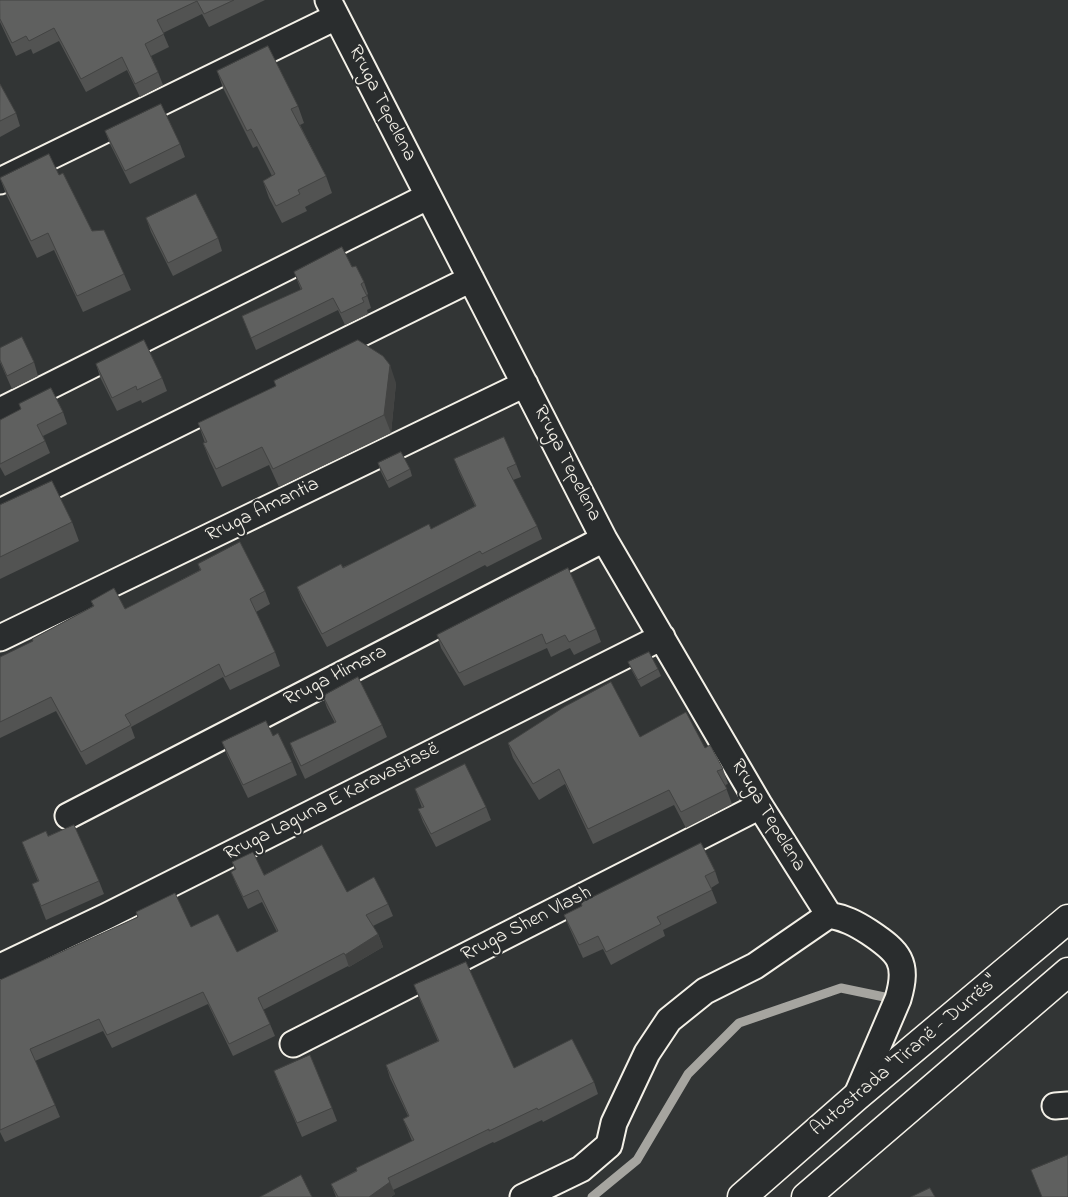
<!DOCTYPE html>
<html>
<head>
<meta charset="utf-8">
<style>
	body { margin:0 }
	canvas { display:block; background:#323535 }
</style>
</head>
<body>
<canvas width="1068" height="1197"></canvas>
<script>
const ctx = document.querySelector('canvas').getContext('2d');
ctx.lineJoin = 'round';
function strokePath(path, color, width, dash) {
  ctx.strokeStyle = color;
  ctx.lineWidth = width;
  ctx.lineCap = dash ? 'butt' : 'round';
  ctx.setLineDash(dash || []);
  ctx.stroke(path);
}
function fillPath(path, color) {
  ctx.fillStyle = color;
  ctx.fill(path, 'evenodd');
}
function write(font, color, halo, rows, align = 'center') {
  ctx.font = font + ' "Indie Flower",sans-serif';
  ctx.lineWidth = 4.5;
  ctx.setLineDash([]);
  ctx.textBaseline = 'middle';
  ctx.strokeStyle = halo;
  ctx.fillStyle = color;
  for (const [text, x, y, turn = 0] of rows) {
    ctx.save();
    ctx.translate(x, y);
    ctx.rotate((+turn || 0) * Math.PI / 180);
    ctx.textAlign = isNaN(turn) ? turn : align;
    if (halo) ctx.strokeText(text, 0, 0);
    ctx.fillText(text, 0, 0);
    ctx.restore();
  }
}
const stream = new Path2D(`
	M592 1197 637 1160 688 1074 739 1023 841 988 894 999`);
const street = new Path2D(`
	M328 0 604 539 760 806 829 915
	M0 181 336 17
	M0 411 427 197
	M0 512 471 279
	M0 638 525 384
	M68 816 604 539
	M0 967 107 916 662 637
	M293 1044 760 806
	M1055 1106 1068 1105
	M523 1197 581 1169 609 1145 614 1123 647 1053 669 1020 705 991 755 966 829 915C845 918 855 923 869 932 899 952 909 962 898 999L856 1097`);
const highway = new Path2D(`
	M742 1197 856 1097 1068 919
	M806 1197 1068 972`);
const wall = new Path2D(`
	M0 0H265L209 27 202 14 163 33 169 47 151 56 158 72 163 85 140 97 127 70 86 92 59 41 33 54 31 49 16 56 0 22Z
	M217 71 298 106 304 123 300 125 326 176 332 193 305 207 307 211 282 223 269 198 263 181 272 176 257 146 253 148 223 88Z
	M0 84 16 113 20 126 0 137Z
	M105 131 180 144 185 157 130 184 110 144Z
	M59 175 92 231 124 274 131 290 83 312 54 250 37 258 6 194 0 178Z
	M146 218 218 238 222 251 173 276 151 232Z
	M352 267 364 282 368 294 367 295 371 308 367 310 368 314 345 325 338 310 256 350 242 316 301 290 294 272Z
	M0 348 34 362 38 376 12 389 0 362Z
	M96 364 162 378 167 391 142 403 141 400 117 411 100 377Z
	M396 383 391 433 279 487 269 465 222 487 210 461 203 443H205L198 423Z
	M63 412 67 424 43 436 50 453 5 476 0 467V420Z
	M454 459 516 464 521 477 513 480 537 526 542 539 487 567 485 565 327 647 302 600 297 587 431 529 475 506 459 472Z
	M378 463 410 469 412 476 389 488 380 470Z
	M0 505 72 522 79 541 0 579Z
	M198 564 265 591 270 604 256 612 275 652 280 666 230 690 223 677 131 727 135 738 86 765 56 711 0 738V657L33 642 32 639 93 606 91 601 125 609 200 570Z
	M596 629 601 642 574 655 570 648 551 657 547 648 464 686 441 648 437 635Z
	M628 662 658 669 661 676 641 687 631 669Z
	M323 696 382 725 387 737 305 779 294 755 290 743 335 723 327 708Z
	M273 736 292 762 297 775 248 798 227 755 222 742Z
	M640 737 705 748 723 769 728 784 725 785 732 804 686 828 674 805 593 844 565 784 539 800 513 758 508 743Z
	M415 789 486 807 491 820 436 847 423 822 418 809 422 808Z
	M48 836 99 881 104 894 46 920 32 884 38 881 27 855 22 842Z
	M232 862 264 875 347 892 388 904 393 916 373 926 378 934 383 947 349 967 348 966 263 1010 270 1024 275 1036 233 1056 208 1004 112 1048 103 1031 35 1061 55 1105 60 1117 5 1142 0 1132V980L138 918 136 912 191 927 237 952 277 932 262 902 248 909 236 884 231 872 235 870Z
	M715 871 719 883 711 888 717 903 663 930 665 936 611 965 603 949 583 958 569 927 564 915 582 906 581 903Z
	M414 985 514 1068 594 1082 598 1094 543 1122 542 1120 494 1143 493 1142 393 1190 395 1194 391 1197H336L331 1184 412 1141 408 1131 403 1119 408 1116 390 1078 386 1065 438 1041 419 998Z
	M274 1071 332 1108 337 1121 302 1137 279 1084Z`);
const shadedWall = new Path2D(`
	M390 365 396 383 391 433 384 415Z
	M378 934 383 947 349 967 345 955Z
	M390 1182 395 1194 391 1197H369Z`);
const building = new Path2D(`
	M0 0H234L204 14 197 1 157 20 164 34 145 44 158 72 135 84 122 57 81 79 54 28 29 41 26 36 12 43 0 19Z
	M268 46 298 106 291 109 326 176 298 190 300 194 276 206 263 181 275 174 251 129 247 131 217 71Z
	M0 84 16 113 0 121Z
	M161 104 180 144 125 171 105 131Z
	M49 154 59 175 63 173 92 231 104 230 124 274 77 296 48 233 31 241 0 178Z
	M196 194 218 238 168 263 146 218Z
	M342 247 352 267 356 266 364 282 361 284 367 296 362 298 364 302 341 313 333 298 251 338 242 316 302 289 294 272Z
	M22 337 34 362 7 376 0 360V348Z
	M144 340 162 378 137 390 136 386 112 398 96 364Z
	M358 340 383 356 390 365 384 415 273 469 262 447 216 469 203 443 207 442 198 423 276 386 274 381Z
	M51 388 63 412 37 425 45 441 0 464V420L21 409 19 404Z
	M504 437 516 464 507 468 537 526 482 554 480 551 322 634 297 587 341 564 343 568 429 524 431 529 476 506 454 459Z
	M401 452 410 469 387 481 378 463Z
	M52 481 72 522 0 557V505Z
	M240 542 265 591 250 599 275 652 225 677 219 664 125 715 131 725 81 752 51 697 0 722V657L33 641 32 639 94 606 91 601 114 588 125 609 201 570 198 564Z
	M568 568 596 629 569 642 565 635 546 644 542 634 459 673 437 635Z
	M649 652 658 669 638 680 628 662Z
	M358 677 382 725 301 766 290 743 336 722 323 696Z
	M611 682 640 737 686 712 705 748 710 745 723 769 717 771 727 789 681 812 669 790 588 829 559 769 533 784 508 743 564 707Z
	M266 721 273 736 278 733 292 762 243 785 222 742Z
	M465 764 486 807 431 834 418 809 424 807 415 789Z
	M74 825 99 881 41 906 32 884 39 881 22 842 46 831 48 836Z
	M701 843 715 871 705 876 712 890 657 917 661 924 606 952 598 936 579 945 564 915 582 906 581 903Z
	M322 845 347 892 374 877 388 904 366 915 378 934 345 955 344 953 258 998 270 1024 229 1044 203 992 107 1035 99 1019 30 1049 55 1105 0 1130V980L138 917 136 912 175 893 191 927 218 914 237 952 278 931 258 890 243 897 231 872 236 869 232 862 253 852 264 875Z
	M466 962 514 1068 572 1039 594 1082 538 1110 537 1108 489 1131V1129L388 1178 390 1182 369 1197H338L331 1184 357 1171 356 1168 414 1140 403 1119 409 1116 386 1065 439 1041 414 985Z
	M310 1055 332 1108 297 1123 274 1071Z
	M1068 1155V1197H1042L1031 1170Z
	M301 1175 312 1197H260Z
	M930 1188 935 1197H911Z`);
const streetNames = [
	["Rruga Tepelena",381,104,63],
	["Rruga Tepelena",566,464,63],
	["Rruga Amantia",263,511,-26],
	["Rruga Himara",336,677,-27],
	["Rruga Laguna E Karavastasë",332,803,-27],
	["Rruga Tepelena",767,816,59],
	["Rruga Shen Vlash",527,925,-27],
	["Autostrada \"Tiranë - Durrës\"",905,1057,-40]
];
strokePath(stream, '#a6a5a0', 9);
strokePath(street, '#f4f1e8', 29);
strokePath(highway, '#f4f1e8', 31);
strokePath(street, '#2a2d2e', 25);
strokePath(highway, '#2a2d2e', 28);
fillPath(wall, '#525352');
fillPath(shadedWall, '#424342');
fillPath(building, '#5f605f');
strokePath(building, '#424342', 1);
write('20px', '#f4f1e8', '#2a2d2e', streetNames);
</script>
</body>
</html>
